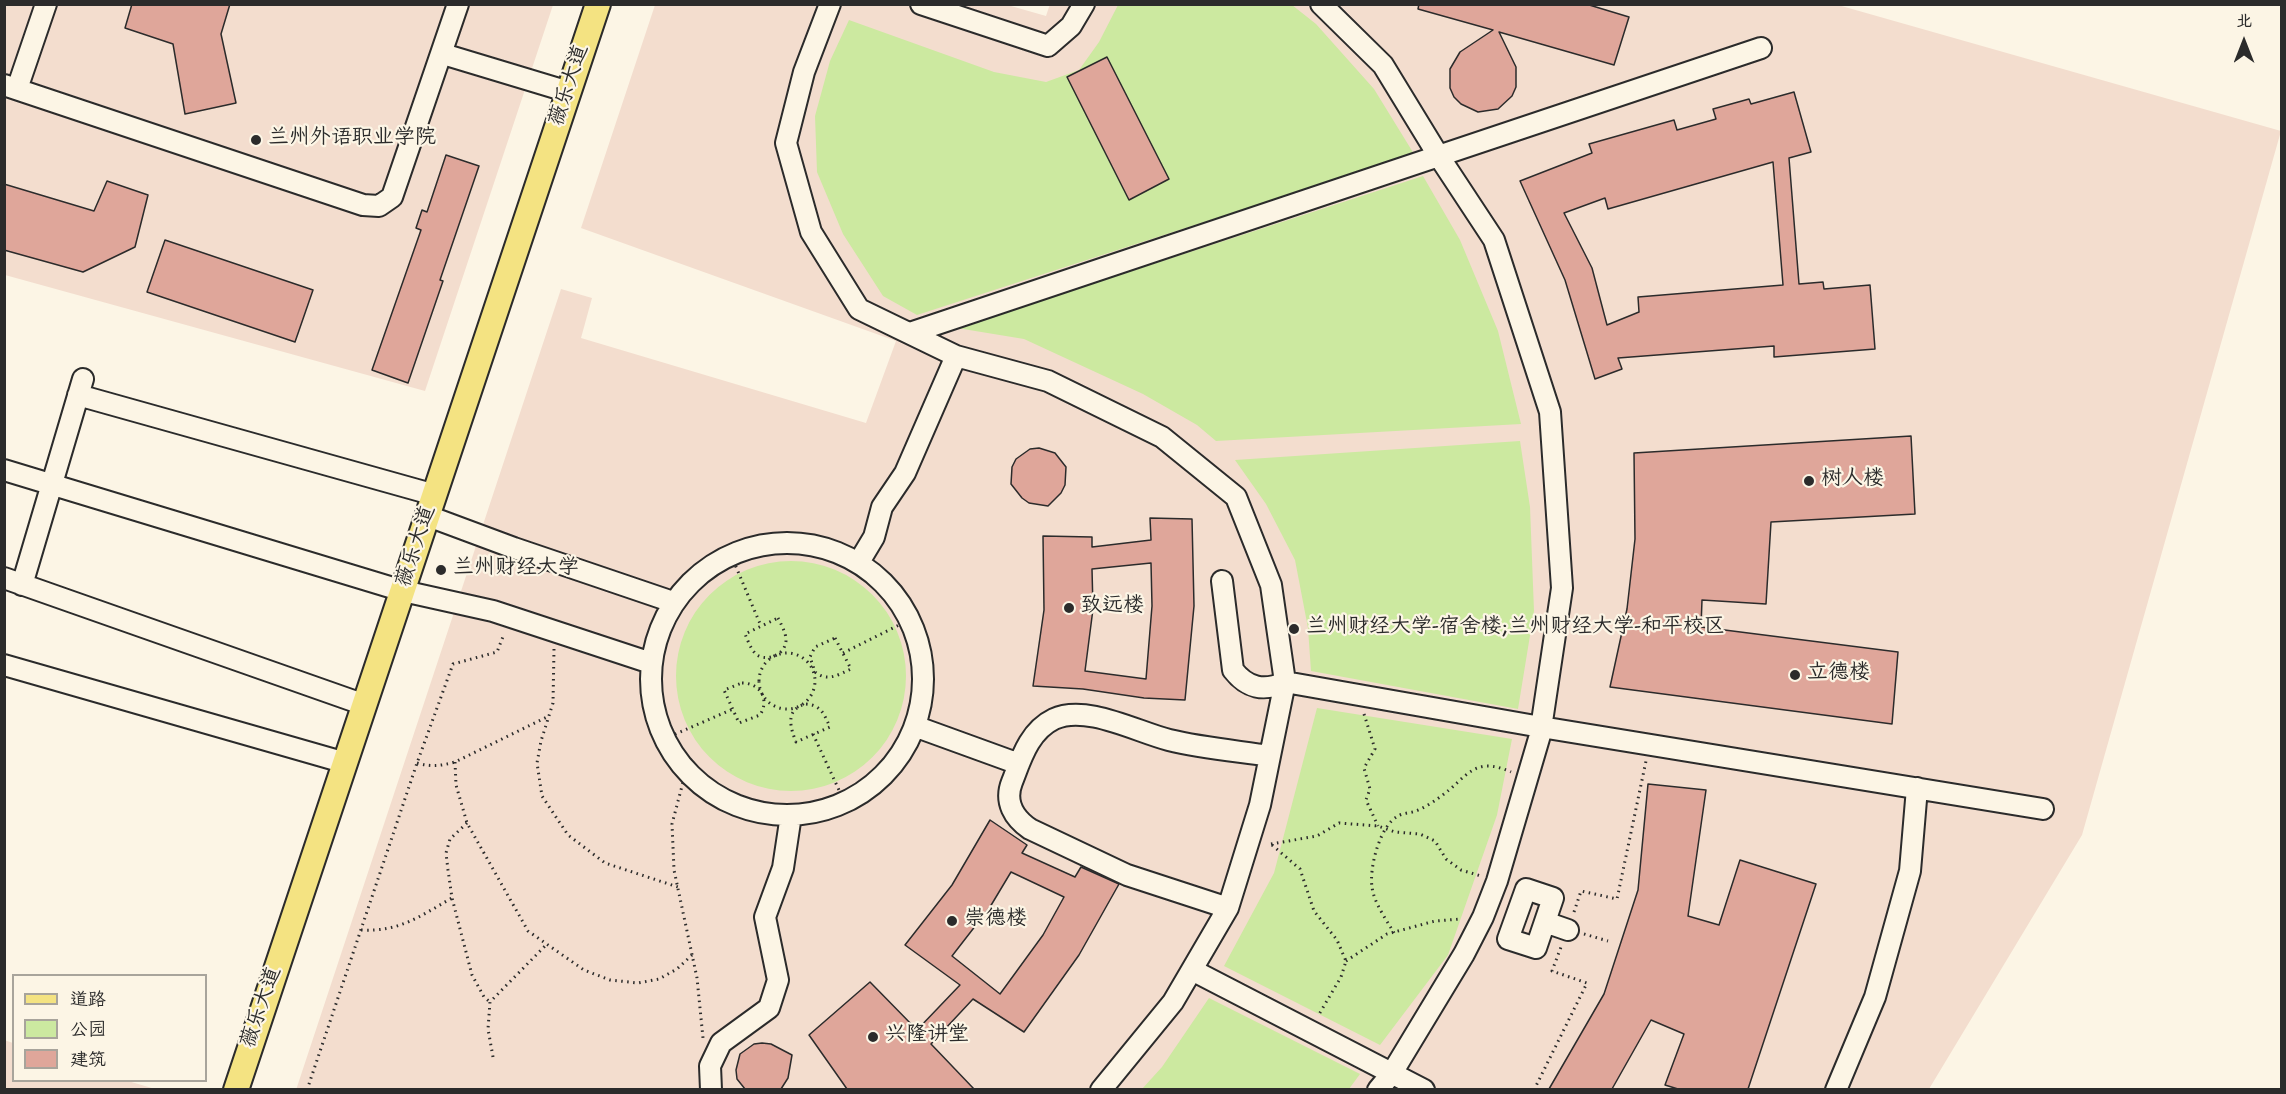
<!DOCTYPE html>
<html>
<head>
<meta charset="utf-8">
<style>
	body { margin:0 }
	#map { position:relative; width:2286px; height:1094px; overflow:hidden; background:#fcf5e5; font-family:"Gochi Hand","LXGW WenKai TC",sans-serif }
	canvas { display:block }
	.frame { position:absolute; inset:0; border:6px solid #2b2b2b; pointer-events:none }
	.legend { position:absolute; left:12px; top:974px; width:195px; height:108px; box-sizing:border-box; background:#fcf5e5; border:2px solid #a8a49b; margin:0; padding:8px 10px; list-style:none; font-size:18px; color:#2b2b2b }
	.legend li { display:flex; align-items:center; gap:12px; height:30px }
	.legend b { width:30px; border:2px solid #a8a49b }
	.north { position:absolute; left:2214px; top:12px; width:60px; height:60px; -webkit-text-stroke:4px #fcf5e5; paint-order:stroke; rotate:0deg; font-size:16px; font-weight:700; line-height:24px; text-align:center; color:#2b2b2b }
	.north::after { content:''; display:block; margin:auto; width:21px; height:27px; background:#2b2b2b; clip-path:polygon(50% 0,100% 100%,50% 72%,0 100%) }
</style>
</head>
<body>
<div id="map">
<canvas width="2286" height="1094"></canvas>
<div class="frame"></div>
<ul class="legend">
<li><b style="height:8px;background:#f4e382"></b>道路</li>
<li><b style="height:16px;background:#cce9a0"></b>公园</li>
<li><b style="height:16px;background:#dfa69a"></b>建筑</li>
</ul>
<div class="north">北</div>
</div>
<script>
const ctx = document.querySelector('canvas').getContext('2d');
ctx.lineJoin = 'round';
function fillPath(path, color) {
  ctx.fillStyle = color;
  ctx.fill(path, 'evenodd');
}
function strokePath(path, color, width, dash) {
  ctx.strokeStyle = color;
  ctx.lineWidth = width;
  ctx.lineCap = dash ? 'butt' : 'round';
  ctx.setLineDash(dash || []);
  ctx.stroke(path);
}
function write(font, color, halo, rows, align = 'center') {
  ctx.font = font + ' "Gochi Hand","LXGW WenKai TC",sans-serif';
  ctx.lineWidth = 4.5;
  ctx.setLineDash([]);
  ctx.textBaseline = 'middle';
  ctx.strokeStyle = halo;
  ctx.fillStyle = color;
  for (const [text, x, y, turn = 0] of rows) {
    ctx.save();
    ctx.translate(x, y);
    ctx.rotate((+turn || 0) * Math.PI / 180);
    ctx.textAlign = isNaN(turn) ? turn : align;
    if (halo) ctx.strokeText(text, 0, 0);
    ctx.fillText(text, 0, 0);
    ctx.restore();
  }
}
const built = new Path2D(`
	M1004 4 1046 16 1050 4 1838 5 2281 131 2082 835 1929 1089 296 1090 561 289 592 298 581 338 866 423 896 341 581 228 655 5Z
	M4 5H553L425 391 5 275Z
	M4 1040 13 1043 14 1080 128 1081 155 1089H5Z`);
const green = new Path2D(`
	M1118 5H1292L1316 24 1374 89 1414 154 917 315 883 296 843 234 817 172 815 116 830 61 849 20 994 72 1046 82 1079 70 1099 42Z
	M1423 176 1460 240 1498 331 1521 424 1216 441 1197 425 1143 394 1024 339 957 328Z
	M1520 441 1530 507 1534 611 1518 709 1311 671 1308 628 1295 560 1266 504 1235 460Z
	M676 676a115 115 0 1 1 230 0a115 115 0 1 1-230 0Z
	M1317 708 1512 739 1497 815 1448 955 1380 1045 1224 966 1274 873Z
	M1209 998 1360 1074 1349 1089H1142L1162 1067Z`);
const building = new Path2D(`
	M132 4H230L221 34 236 103 185 114 173 44 125 28Z
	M1419 4H1586L1629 17 1614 65 1499 32 1516 67V87L1512 96 1498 109 1478 112 1461 104 1454 97 1450 88V69L1460 52 1493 30 1418 9Z
	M1107 57 1169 179 1129 200 1067 77Z
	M1794 92 1811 152 1789 158 1799 284 1823 282 1824 289 1870 285 1875 349 1774 357V346L1618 358 1622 369 1595 379 1565 280 1520 181 1592 153 1589 144 1674 120 1677 130 1716 119 1713 109 1749 99 1751 104ZM1773 162 1783 285 1638 297 1639 312 1607 325 1592 268 1564 213 1605 198 1608 209Z
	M446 155 479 166 440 280 443 281 408 383 372 370 421 230 416 228 422 210 427 212Z
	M107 181 148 195 135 247 83 272 4 250V184L94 211Z
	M165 240 313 290 295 342 147 292Z
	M1911 436 1915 514 1771 522 1766 604 1702 600 1701 627 1898 652 1892 724 1610 687 1627 609 1635 539 1634 453Z
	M1039 448 1055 453 1066 467 1065 485 1061 493 1048 506 1029 503 1022 498 1011 484 1012 467 1016 459 1030 449Z
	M1150 518 1192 519 1194 606 1185 700 1144 698 1083 689 1033 686 1044 610 1043 536 1092 537V547L1151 540ZM1151 563 1152 606 1146 679 1085 671 1093 609 1092 569Z
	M1648 784 1706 790 1688 916 1719 925 1740 860 1816 884 1748 1089H1678L1665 1085 1684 1034 1651 1020 1612 1089H1549L1604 994 1638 890Z
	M990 820 1027 845 1022 853 1075 877 1081 867 1119 884 1079 955 1024 1032 973 999 931 1044 974 1089H847L809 1035 870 982 917 1030 960 985 905 945 952 885ZM1011 872 1064 897 1043 935 1000 994 952 956 990 907Z
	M762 1043 771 1044 792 1055 788 1078 781 1089H745L737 1079 736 1070 740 1054 754 1044Z`);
const path = new Path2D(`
	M731 555 761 626
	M778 618C781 624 786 633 786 640 786 654 768 662 757 655 751 650 748 641 745 634Z
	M835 638 851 669C838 675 827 682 815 672L810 657 815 647Z
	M554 649 553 703 541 741 537 763 542 796 568 835 605 863 678 887
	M843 653 911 619
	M759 681a28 28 0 1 1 56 0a28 28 0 1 1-56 0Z
	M742 683C760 683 770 699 760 715L739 723 724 690Z
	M806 704C821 705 824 714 830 727L796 742C790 727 785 709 806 704Z
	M1364 714 1375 749 1364 768 1370 789 1366 800 1378 826
	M813 734 845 803
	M664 739 733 709
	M455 762 456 785 467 823 528 931 584 970 610 980 638 983 659 979 677 969 692 955
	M417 763C431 767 441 766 455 762L549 716
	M686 771 672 824 674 870 697 978 703 1038
	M467 823 450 839 446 853 448 870 452 898 472 975 484 997 490 1002
	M1271 844 1317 836 1339 823 1378 826 1395 832 1420 834 1435 841 1446 859 1461 870 1481 876
	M1272 845 1300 869 1314 911 1337 940 1346 961 1341 977 1318 1016
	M1574 912 1581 891 1617 899 1646 761
	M361 930C400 932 420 916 452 898
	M1394 933C1386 919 1374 903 1372 887 1369 868 1380 825 1398 816 1403 813 1410 813 1416 811 1424 808 1433 802 1440 797 1467 778 1473 755 1511 772
	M1584 934 1608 941
	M1346 961 1387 934 1435 921 1461 919
	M493 1057 488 1029 490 1002 547 944
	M307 1090 417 763 453 664 497 652 504 634
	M1534 1090 1587 983 1552 971 1561 947`);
const minor = new Path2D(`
	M830 4 804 72 786 143 811 232 859 309 956 356 1048 381 1162 437 1236 497 1271 585 1285 682 1260 805 1228 908 1173 1002 1101 1090
	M921 4 1048 46 1071 26 1084 4
	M1321 4 1383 65 1438 155 1494 240 1550 412 1562 588 1540 735 1497 881 1483 917 1464 954 1392 1073 1378 1090
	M443 54 569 92
	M4 85 363 205 379 206 392 197 458 4
	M17 89 46 4
	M910 333 1761 48
	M78 395 435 495
	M4 470 403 591 493 611 651 663
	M428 516 514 548 673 602
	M651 679a136 136 0 1 1 272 0a136 136 0 1 1-272 0Z
	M859 562 874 537 882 507 905 473 956 356
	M4 578 365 705
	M1222 581 1233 670C1247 688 1264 692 1285 682L1541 727 2043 809
	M22 585 83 379
	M4 665 346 763
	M917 727 1019 764
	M1526 889 1553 898 1536 948 1508 939Z
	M1228 908 1127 875 1030 829C1014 818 1004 802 1012 782 1021 759 1029 731 1054 719 1086 704 1137 732 1169 740 1202 748 1237 751 1270 756
	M1545 922 1568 930
	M1192 970 1424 1090
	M711 1090 710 1066 721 1043 769 1008 778 980 765 917 783 868 791 815
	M1836 1090 1875 997 1910 871 1917 788`);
const major = new Path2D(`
	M236 1090 598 4`);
const markers = [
	[256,140,6,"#2b2b2b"],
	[1809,481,6,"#2b2b2b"],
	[441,570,6,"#2b2b2b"],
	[1069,608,6,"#2b2b2b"],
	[1294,629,6,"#2b2b2b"],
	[1795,675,6,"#2b2b2b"],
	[952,921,6,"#2b2b2b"],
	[873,1037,6,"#2b2b2b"]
];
const streetNames = [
	["薇乐大道",571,86,-72],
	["薇乐大道",418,547,-72],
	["薇乐大道",263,1008,-71]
];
const poiNames = [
	["兰州外语职业学院",268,140],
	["树人楼",1821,481],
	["兰州财经大学",453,570],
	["致远楼",1081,608],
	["兰州财经大学-宿舍楼;兰州财经大学-和平校区",1306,629],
	["立德楼",1807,675],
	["崇德楼",964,921],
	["兴隆讲堂",885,1037]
];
fillPath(built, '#f3ddce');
fillPath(green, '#cce9a0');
fillPath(building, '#dfa69a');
strokePath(building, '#2b2b2b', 1.5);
strokePath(minor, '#2b2b2b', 24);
strokePath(major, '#2b2b2b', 28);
strokePath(path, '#2b2b2b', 3, [1.5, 4.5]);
strokePath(minor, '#fcf5e5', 20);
strokePath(major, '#f4e382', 24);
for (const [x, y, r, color] of markers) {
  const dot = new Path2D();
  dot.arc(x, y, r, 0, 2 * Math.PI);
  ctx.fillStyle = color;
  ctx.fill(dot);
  strokePath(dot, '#fcf5e5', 2);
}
write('21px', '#2b2b2b', '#fcf5e5', streetNames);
write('21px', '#2b2b2b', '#fcf5e5', poiNames, 'left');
</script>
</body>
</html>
